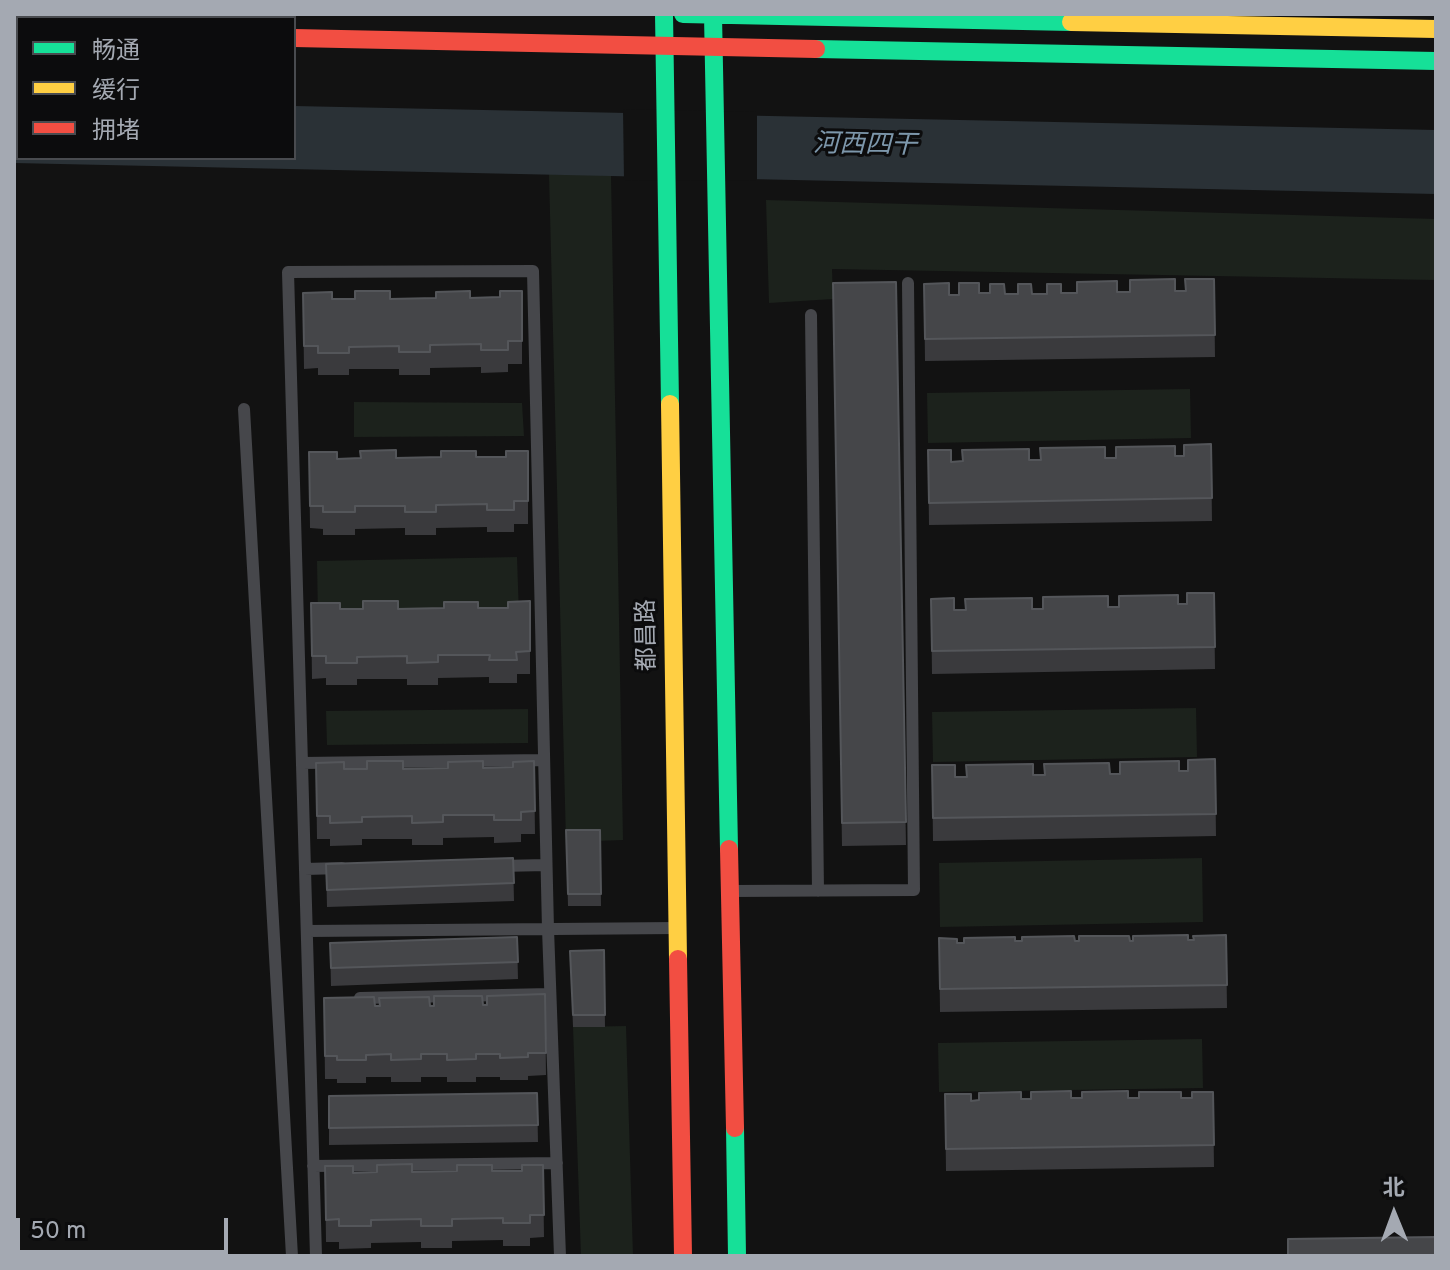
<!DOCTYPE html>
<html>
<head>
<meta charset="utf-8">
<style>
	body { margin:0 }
	#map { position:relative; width:1450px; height:1270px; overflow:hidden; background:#121212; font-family:Overpass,"Noto Sans SC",sans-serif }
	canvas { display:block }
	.frame { position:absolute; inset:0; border:16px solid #a4a9b2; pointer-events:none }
	.legend { position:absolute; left:16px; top:16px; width:280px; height:144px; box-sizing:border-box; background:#0c0c0d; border:2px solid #494b4f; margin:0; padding:10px 14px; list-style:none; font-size:24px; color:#a4a9b2 }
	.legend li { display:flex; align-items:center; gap:16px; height:40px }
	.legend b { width:40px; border:2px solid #494b4f }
	.north { position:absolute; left:1354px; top:1174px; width:80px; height:80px; -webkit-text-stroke:6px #0c0c0d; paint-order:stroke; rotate:359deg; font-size:22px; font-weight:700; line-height:32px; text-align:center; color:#a4a9b2 }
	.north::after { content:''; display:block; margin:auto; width:28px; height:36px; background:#a4a9b2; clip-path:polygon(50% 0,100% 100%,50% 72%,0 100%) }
	.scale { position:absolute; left:16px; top:1218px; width:212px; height:36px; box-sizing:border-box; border:4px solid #a4a9b2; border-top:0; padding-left:10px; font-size:24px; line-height:28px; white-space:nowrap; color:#a4a9b2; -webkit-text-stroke:6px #0c0c0d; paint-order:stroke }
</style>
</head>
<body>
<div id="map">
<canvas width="1450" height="1270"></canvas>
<div class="frame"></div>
<ul class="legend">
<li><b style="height:10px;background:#16e098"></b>畅通</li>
<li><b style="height:10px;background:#ffcf43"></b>缓行</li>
<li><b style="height:10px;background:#f24e42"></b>拥堵</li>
</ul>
<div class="north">北</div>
<div class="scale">50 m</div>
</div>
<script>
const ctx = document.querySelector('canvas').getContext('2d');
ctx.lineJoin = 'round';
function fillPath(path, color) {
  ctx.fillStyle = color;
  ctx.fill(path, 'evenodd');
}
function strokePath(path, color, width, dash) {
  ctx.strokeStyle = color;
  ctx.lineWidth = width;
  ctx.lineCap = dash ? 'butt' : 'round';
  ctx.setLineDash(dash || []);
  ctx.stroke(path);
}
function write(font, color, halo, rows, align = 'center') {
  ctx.font = font + ' Overpass,"Noto Sans SC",sans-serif';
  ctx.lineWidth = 6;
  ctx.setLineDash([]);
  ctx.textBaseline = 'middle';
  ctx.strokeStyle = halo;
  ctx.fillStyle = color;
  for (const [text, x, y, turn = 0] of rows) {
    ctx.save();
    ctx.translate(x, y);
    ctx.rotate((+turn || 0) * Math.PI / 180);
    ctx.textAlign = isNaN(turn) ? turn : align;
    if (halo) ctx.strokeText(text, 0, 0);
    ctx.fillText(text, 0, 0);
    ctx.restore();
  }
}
const green = new Path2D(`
	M549 174 611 175 623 840 566 842Z
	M766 200 1436 219V280L832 269 833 299 769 303Z
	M1190 389 1191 438 928 443 927 393Z
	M354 402 522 403 524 436 354 437Z
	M517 557 519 615 318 618 317 561Z
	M1196 708 1197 757 933 762 932 712Z
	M528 709V743L327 745 326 711Z
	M1202 858 1203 922 940 927 939 863Z
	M626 1026 633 1256H581L573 1027Z
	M1202 1039 1203 1088 939 1092 938 1043Z`);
const water = new Path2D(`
	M14 100H18V158H294V106L1436 130V194L14 163Z`);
const pier = new Path2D(`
	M623 109 757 112V181L624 180Z`);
const lane = new Path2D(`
	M811 315 818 891
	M244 409 292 1256
	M302 763 544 760
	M500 866 546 865
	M305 869 342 868
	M732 891 914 890 908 283
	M307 931 677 928
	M360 998 550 994
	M313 1166 557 1163
	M316 1256 288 272 533 271 548 929 560 1256`);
const fast = new Path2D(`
	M664 14 670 404
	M683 14 1071 22
	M713 15 729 849
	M816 49 1436 61
	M735 1128 737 1256`);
const slow = new Path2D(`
	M1071 22 1436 29
	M670 404 678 959`);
const jam = new Path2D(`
	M14 32H18
	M294 38 816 49
	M729 849 735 1128
	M678 959 683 1256`);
const wall = new Path2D(`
	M1214 279 1215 357 925 361 924 284 949 295 979 293 1005 294 1185 291Z
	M896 282 906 845 842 846 833 283Z
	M522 291V364H508V372L481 373V367L430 368V375H399V369H349V375H318V368L304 369 303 293 332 299 500 297Z
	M1211 444 1212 521 929 525 928 450 951 462 1105 458 1184 456Z
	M528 451V524H514V532H487V527L436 528V535H405V528L355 529V535H323V529L310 528 309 452 337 459 506 457Z
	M1214 593 1215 669 932 674 931 599 954 610 1108 607 1187 604Z
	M530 601V674H517V683H489V677L438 678V685H407V679H357V685H326V678L312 679 311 603 340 609 508 608Z
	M1215 759 1216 836 933 841 932 765 955 777 1110 774 1188 771Z
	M534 761 535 834H521V842L494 843V837L443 838V845H412V839H362V845L330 846V839H317L316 763 344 769 513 767Z
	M566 830H600L601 906H568Z
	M513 858 514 901 327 907 326 864Z
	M1226 935 1227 1008 940 1012 939 938 957 943 1188 940Z
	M517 937 518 979 331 986 330 943Z
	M604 950 605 1027H573L570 951Z
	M545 994 546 1075 528 1076V1080H500V1077H476V1082H447V1077H421V1082H391V1077H366V1083H337V1079H325L324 998 375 1006 487 1005Z
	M1213 1092 1214 1167 946 1171 945 1094 971 1101 1192 1098Z
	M537 1093 538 1142 329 1145V1096Z
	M543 1165 544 1237 530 1238V1246H503V1240L452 1241V1248H421V1242L371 1243V1248L339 1249V1242H326L325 1166 353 1173 522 1171Z`);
const building = new Path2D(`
	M1175 279V291H1186L1185 279H1214L1215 335 925 339 924 284 949 283V295H959V283H979V293H990V284H1004L1005 294H1018V284H1031L1032 294H1047V284H1061V293H1077V282L1117 281V292H1130V280Z
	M896 282 906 822 842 823 833 283Z
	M355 291H390V299L436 298V292L470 291V298L500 297V291H522V341H508V350H481V344L430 345V352H399V346L349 347V353H318V346H304L303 293 332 292V299H355Z
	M1211 444 1212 498 929 503 928 450H951V462L963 461 962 450 1029 449V460H1041L1040 448 1105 447V458H1116V447L1175 446V456H1184V445Z
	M396 450V458L441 457V451H476V457H506V451H528V501H514V510H487V504L436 505V512H405V506H355V512H323V506H310L309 452H337V459L361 458 360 451Z
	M1187 593H1214L1215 647 932 651 931 599 954 598V610H966L965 599 1032 598V609H1043V597L1108 596V607H1119V596L1178 595V604H1187Z
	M363 601H398V609L444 608V602H478V608H508V602L530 601V651L516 652 517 660H489L490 655H438V662L407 663V656L357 657V663H326V656H312L311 603H340V609H363Z
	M1215 759 1216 814 933 818 932 765H955V777H967L966 765 1033 764V775H1045L1044 764 1109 763 1110 774H1120V762L1179 761V771H1188V760Z
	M367 761H403V769L448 768V762L483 761V768L513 767V762L534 761 535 811 521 812V820H494V815H443V822L412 823V816L362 817V822L330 823V816H317L316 763 344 762V769H367Z
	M566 830H600L601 894H568Z
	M513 858 514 883 327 890 326 864Z
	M1188 935V940H1194L1193 936 1226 935 1227 985 940 989 939 938 957 939V943H964V938L1015 937V941H1022V937L1074 936 1075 941H1079V936H1129L1130 941H1133V936Z
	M517 937 518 962 331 968 330 943Z
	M604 950 605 1015H573L570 951Z
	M545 994 546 1053H528V1057L500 1058V1054H476V1059L447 1060V1054H421V1059L391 1060V1054L366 1055V1060H337V1056H325L324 998 374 997 375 1006H380L379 998 429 997 430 1006H434V996H482L483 1005H487V996Z
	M1071 1091V1098H1082V1092L1128 1091V1098H1139V1092H1181V1098H1192V1092H1213L1214 1145 946 1149 945 1094H971V1101L979 1100V1093L1021 1092V1099H1031V1092Z
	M537 1093 538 1125 329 1128V1096Z
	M412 1164V1172L457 1171V1165H492V1171H522V1165H543L544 1215H530V1223H503V1218L452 1219V1226H421V1219L371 1220V1226H339V1219L326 1220 325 1166H353V1173L377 1172V1165Z
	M1436 1237V1256H1288V1239Z`);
const streetNames = [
	["都昌路",649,635,-91]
];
const waterNames = [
	["河西四干",865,147,1]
];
fillPath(green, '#1c221c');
fillPath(water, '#2a3136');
fillPath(pier, '#121212');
strokePath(lane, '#46474b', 12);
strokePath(fast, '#16e098', 18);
strokePath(slow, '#ffcf43', 18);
strokePath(jam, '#f24e42', 18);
fillPath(wall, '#3a3a3d');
fillPath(building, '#454649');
strokePath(building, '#54565a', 2);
write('24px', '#a4a9b2', '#0c0c0d', streetNames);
write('italic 26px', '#7d97ab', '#0c0c0d', waterNames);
</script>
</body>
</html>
